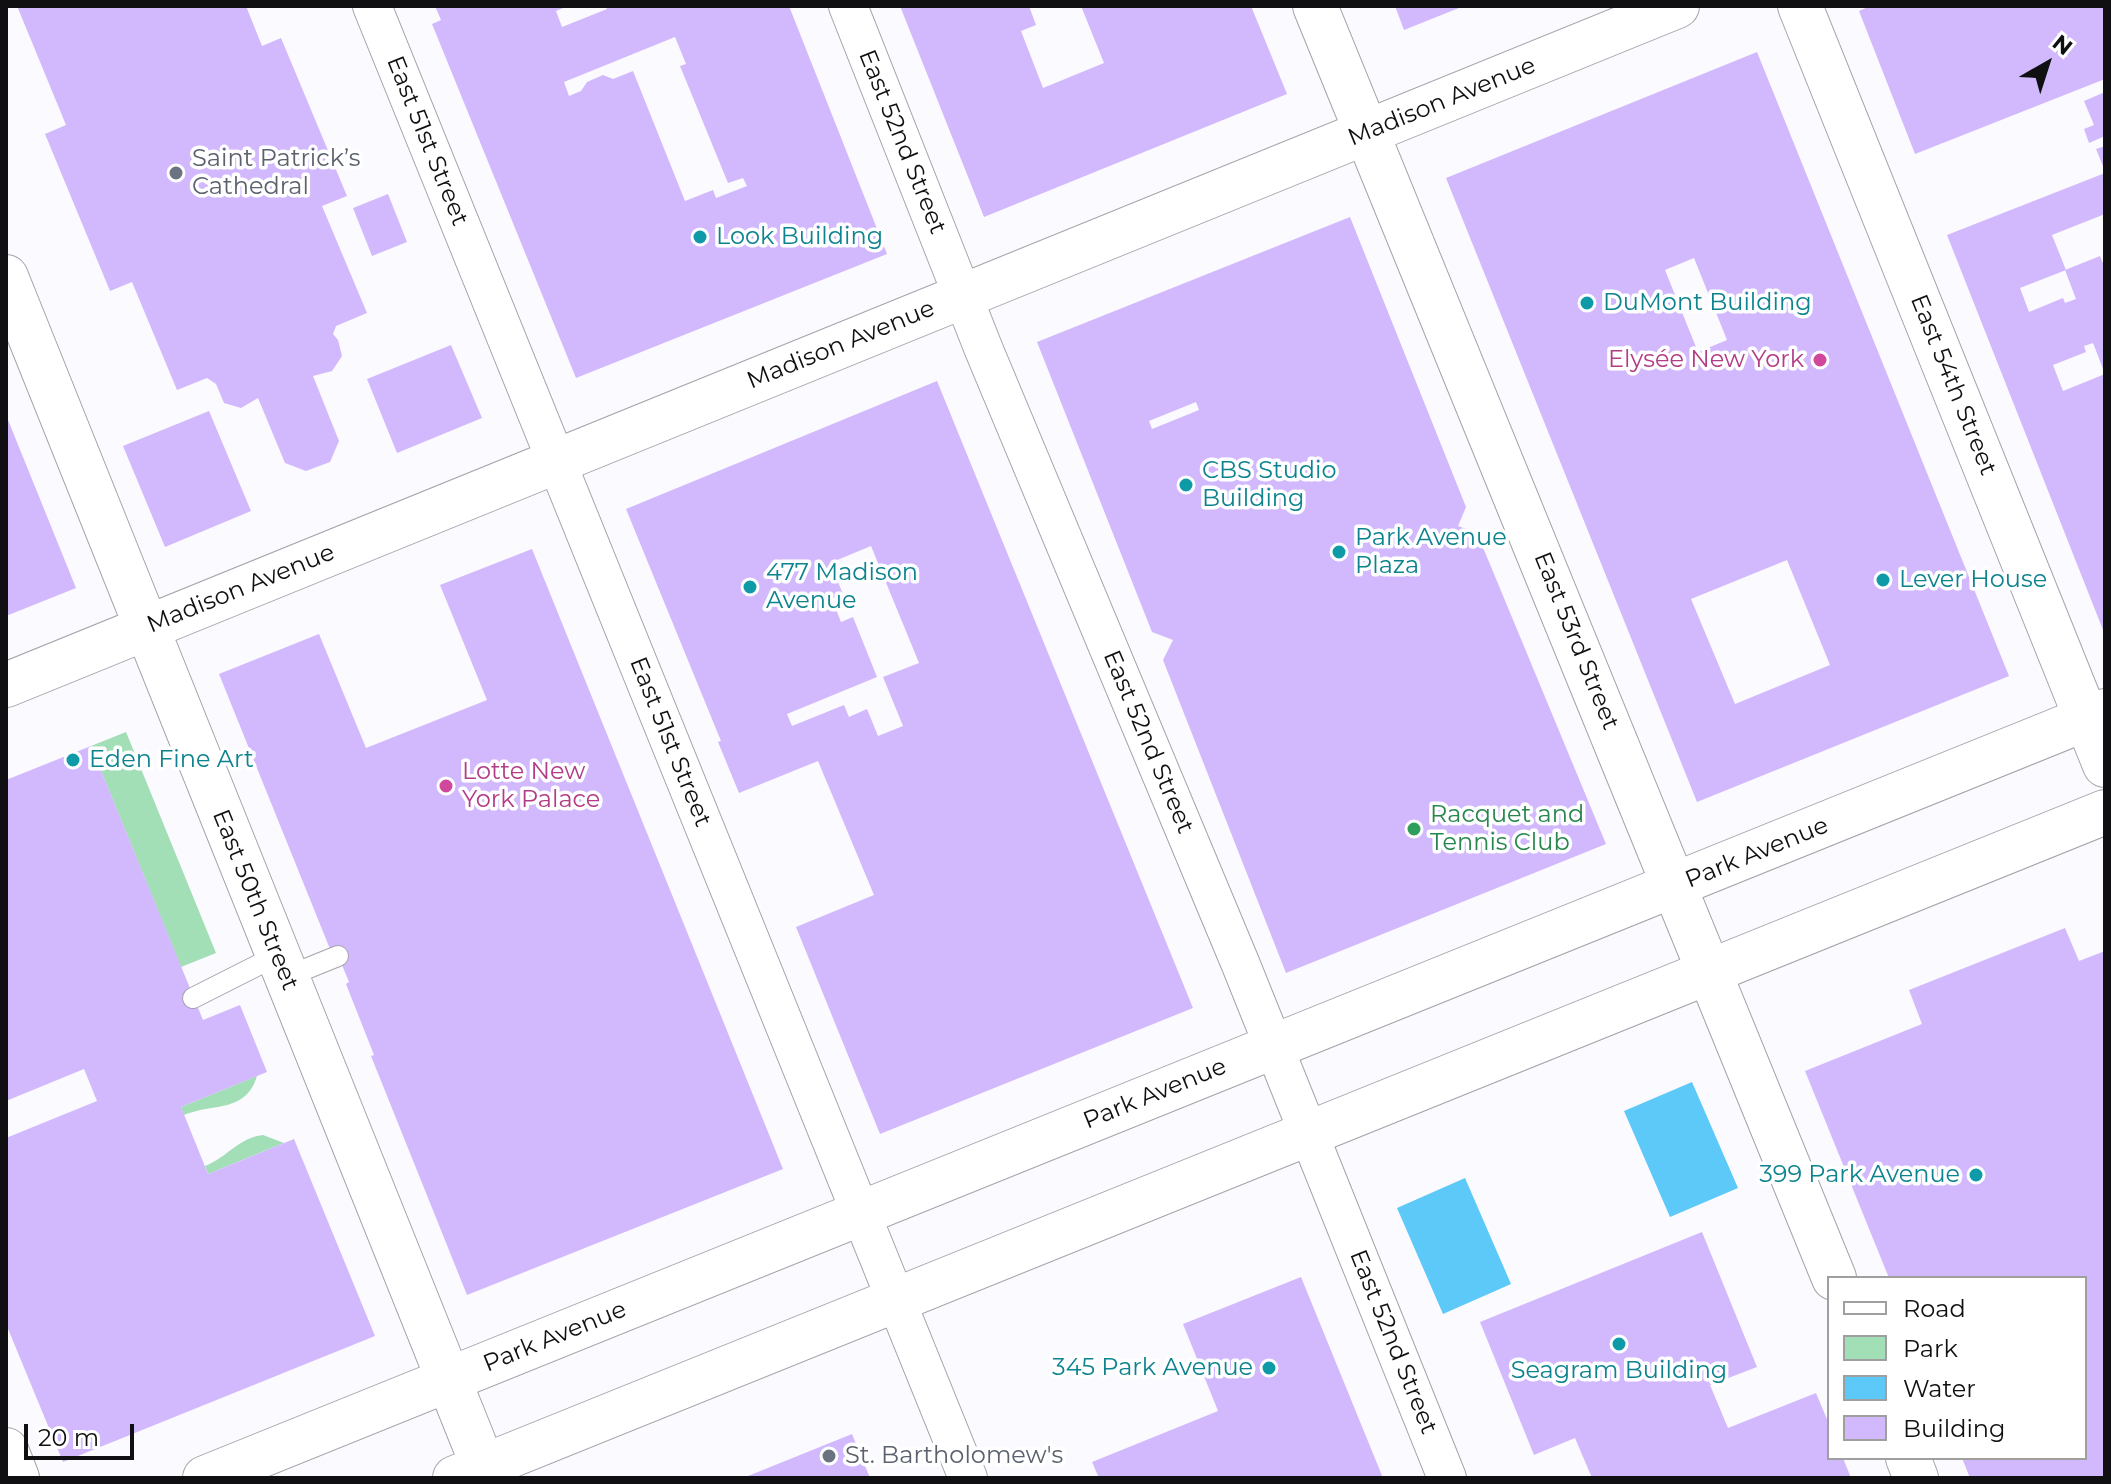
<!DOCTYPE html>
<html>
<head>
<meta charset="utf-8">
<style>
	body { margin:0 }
	#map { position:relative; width:2111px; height:1484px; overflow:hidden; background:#fbfaff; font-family:Montserrat,sans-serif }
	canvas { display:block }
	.frame { position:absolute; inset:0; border:8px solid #101012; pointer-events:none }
	.legend { position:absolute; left:1827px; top:1276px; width:260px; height:184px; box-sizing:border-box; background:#fff; border:2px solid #9f9fa0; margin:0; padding:10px 14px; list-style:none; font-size:24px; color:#101012 }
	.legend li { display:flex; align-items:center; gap:16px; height:40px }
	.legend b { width:40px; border:2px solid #9f9fa0 }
	.north { position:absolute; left:2007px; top:24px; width:80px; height:80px; -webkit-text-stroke:6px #fff; paint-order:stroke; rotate:39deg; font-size:22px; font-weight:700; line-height:32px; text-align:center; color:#101012 }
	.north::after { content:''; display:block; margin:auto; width:28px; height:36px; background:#101012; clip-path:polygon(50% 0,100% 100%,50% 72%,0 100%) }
	.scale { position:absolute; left:24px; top:1424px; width:110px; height:36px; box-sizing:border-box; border:4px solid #101012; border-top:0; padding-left:10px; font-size:24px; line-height:28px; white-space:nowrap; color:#101012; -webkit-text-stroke:6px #fff; paint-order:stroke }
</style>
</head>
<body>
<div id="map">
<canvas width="2111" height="1484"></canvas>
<div class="frame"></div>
<ul class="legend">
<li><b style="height:10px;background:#fff"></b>Road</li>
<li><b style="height:22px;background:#a2deb6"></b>Park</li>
<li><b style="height:22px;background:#5cc9f9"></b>Water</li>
<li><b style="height:22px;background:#d2b9fd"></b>Building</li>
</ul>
<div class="north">N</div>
<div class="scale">20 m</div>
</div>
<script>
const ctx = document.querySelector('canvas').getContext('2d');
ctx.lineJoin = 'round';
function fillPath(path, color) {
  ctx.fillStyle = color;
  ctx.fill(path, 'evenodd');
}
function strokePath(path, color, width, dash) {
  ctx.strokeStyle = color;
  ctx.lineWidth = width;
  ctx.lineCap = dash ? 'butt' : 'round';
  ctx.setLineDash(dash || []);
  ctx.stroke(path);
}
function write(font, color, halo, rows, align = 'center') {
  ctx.font = font + ' Montserrat,sans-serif';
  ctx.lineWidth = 7;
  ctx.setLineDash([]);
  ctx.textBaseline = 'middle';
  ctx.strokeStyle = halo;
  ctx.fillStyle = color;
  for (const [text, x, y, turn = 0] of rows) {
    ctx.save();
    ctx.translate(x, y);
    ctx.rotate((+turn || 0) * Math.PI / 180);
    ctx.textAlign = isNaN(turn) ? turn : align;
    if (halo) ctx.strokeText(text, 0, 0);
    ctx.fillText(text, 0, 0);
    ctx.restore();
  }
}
const green = new Path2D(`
	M126 732 216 953 181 967 91 746Z
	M257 1076C246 1113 213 1103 184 1115L181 1107Z
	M263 1135 284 1143 208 1174 205 1166C228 1157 238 1138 263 1135Z`);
const water = new Path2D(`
	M1692 1082 1738 1188 1670 1217 1624 1111Z
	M1465 1178 1511 1284 1443 1314 1397 1208Z`);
const building = new Path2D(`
	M17 6H246L262 46 281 38 347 196 322 206 367 313 336 326 333 334 338 340 342 356 332 371 313 376 339 441 330 462 306 471 285 463 258 398 241 408 224 403 216 384 207 378 177 390 132 282 110 291 45 134 66 125Z
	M435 6H568L556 11 562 27 607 9 606 6H789L887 254 576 378 432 24 441 20ZM675 37 686 64 680 66 728 183 743 178 747 186 716 198 713 190 685 201 633 71 613 79 603 75 587 82 581 91 569 96 564 82Z
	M900 6H1029L1036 25 1021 31 1043 88 1104 63 1081 6H1251L1287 94 984 217Z
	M1395 6H1464L1404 30Z
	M1870 6H2105V79L1915 154 1859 11Z
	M1757 52 2009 676 1697 802 1446 178ZM1694 258 1727 340 1698 352 1665 270ZM1787 560 1830 665 1735 704 1691 599Z
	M2105 92V136L2089 143 2084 129 2094 125 2084 101Z
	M2105 146V171L2096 149Z
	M2105 173V214L2052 235 2066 270 2020 288 2029 312 2063 298 2065 303 2076 299 2065 270 2100 256 2105 268V635L1947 235ZM2093 343 2105 374 2063 391 2053 365 2086 352 2084 346Z
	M388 194 407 242 372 256 353 208Z
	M1350 217 1466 507 1458 526 1477 533 1606 844 1286 973 1163 660 1173 640 1152 632 1037 342ZM1196 402 1199 410 1152 429 1149 421Z
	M451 345 482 418 397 453 367 379Z
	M937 381 1193 1008 880 1134 796 927 874 895 818 761 739 793 718 742 721 741 626 509ZM871 546 919 663 883 677 903 726 878 736 867 709 849 717 844 705 792 726 787 714 877 677 853 617 841 622 832 599 843 594 830 563Z
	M209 411 251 511 165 547 123 446Z
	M6 415 76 588 6 616Z
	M532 549 783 1169 467 1295 371 1056 374 1055 346 984 349 982 335 948 330 949 219 674 319 634 366 748 487 700 440 585Z
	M91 746 203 1020 240 1005 267 1072 181 1107 208 1174 294 1139 375 1336 63 1462 6 1324V1138L97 1101 84 1069 6 1101V780Z
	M2065 928 2079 961 2105 951V1478H1970L1962 1458H2085V1278H1889L1805 1071 1922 1024 1909 990Z
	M1702 1232 1757 1367 1710 1385 1728 1428 1816 1393 1829 1424V1458H1843L1851 1478H1592L1575 1438 1534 1455 1480 1322Z
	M1301 1277 1383 1478H1099L1092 1462 1218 1411 1183 1324Z
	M852 1434 870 1478H743Z`);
const lane = new Path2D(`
	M286 977 338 956
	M193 998 278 955`);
const street = new Path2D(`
	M372 6 968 1478
	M848 6 984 350 1241 965 1447 1478`);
const secondary = new Path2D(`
	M1315 6 1834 1278
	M1800 6 2105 765
	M6 277 488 1478
	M6 685 1677 6
	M6 1450 17 1478
	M1908 1458 1916 1478`);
const primary = new Path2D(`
	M205 1478 2105 711
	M455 1478 2105 812`);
const markers = [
	[176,173,8,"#6b7280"],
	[700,237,8,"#0f9aa8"],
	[1587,303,8,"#0f9aa8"],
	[1820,360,8,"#d1479c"],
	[1186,485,8,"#0f9aa8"],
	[1339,552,8,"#0f9aa8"],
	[1883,580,8,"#0f9aa8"],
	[750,587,8,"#0f9aa8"],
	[73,760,8,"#0f9aa8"],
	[446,786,8,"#d1479c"],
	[1414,829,8,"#2e9e5b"],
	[1976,1175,8,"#0f9aa8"],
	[1619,1344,8,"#0f9aa8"],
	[1269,1368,8,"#0f9aa8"],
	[829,1456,8,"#6b7280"]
];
const streetNames = [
	["Madison Avenue",1442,102,-22],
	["East 51st Street",427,141,68],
	["East 52nd Street",902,142,68],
	["Madison Avenue",841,345,-22],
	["East 54th Street",1953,385,68],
	["Madison Avenue",241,589,-22],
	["East 53rd Street",1576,641,68],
	["East 51st Street",670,742,68],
	["East 52nd Street",1148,742,67],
	["Park Avenue",1757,853,-22],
	["East 50th Street",255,900,68],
	["Park Avenue",1155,1094,-22],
	["Park Avenue",555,1337,-22],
	["East 52nd Street",1393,1342,68]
];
const worshipNames = [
	["Saint Patrick’s",192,159],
	["Cathedral",192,187],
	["St. Bartholomew's",845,1456]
];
const cultureNames = [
	["Look Building",716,237],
	["DuMont Building",1603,303],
	["CBS Studio",1202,471],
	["Building",1202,499],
	["Park Avenue",1355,538],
	["Plaza",1355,566],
	["477 Madison",766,573],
	["Avenue",766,601],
	["Lever House",1899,580],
	["Eden Fine Art",89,760],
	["399 Park Avenue",1960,1175,"right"],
	["345 Park Avenue",1253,1368,"right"],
	["Seagram Building",1619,1371,"center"]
];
const hotelNames = [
	["Elysée New York",1804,360],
	["Lotte New",462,772,"left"],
	["York Palace",462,800,"left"]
];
const leisureNames = [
	["Racquet and",1430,815],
	["Tennis Club",1430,843]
];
fillPath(green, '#a2deb6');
fillPath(water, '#5cc9f9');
fillPath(building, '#d2b9fd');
strokePath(lane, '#a5a3aa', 22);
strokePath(street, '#a5a3aa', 40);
strokePath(secondary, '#a5a3aa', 46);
strokePath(primary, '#a5a3aa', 46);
strokePath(lane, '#fff', 20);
strokePath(street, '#fff', 38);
strokePath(secondary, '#fff', 44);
strokePath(primary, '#fff', 44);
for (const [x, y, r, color] of markers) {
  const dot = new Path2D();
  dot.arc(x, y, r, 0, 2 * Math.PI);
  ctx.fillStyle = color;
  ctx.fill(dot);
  strokePath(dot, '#fff', 3);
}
write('24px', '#101012', '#fff', streetNames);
write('24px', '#5b616d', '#fff', worshipNames, 'left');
write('24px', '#0d838f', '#fff', cultureNames, 'left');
write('24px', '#b23c85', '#fff', hotelNames, 'right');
write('24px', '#27864d', '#fff', leisureNames, 'left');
</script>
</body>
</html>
